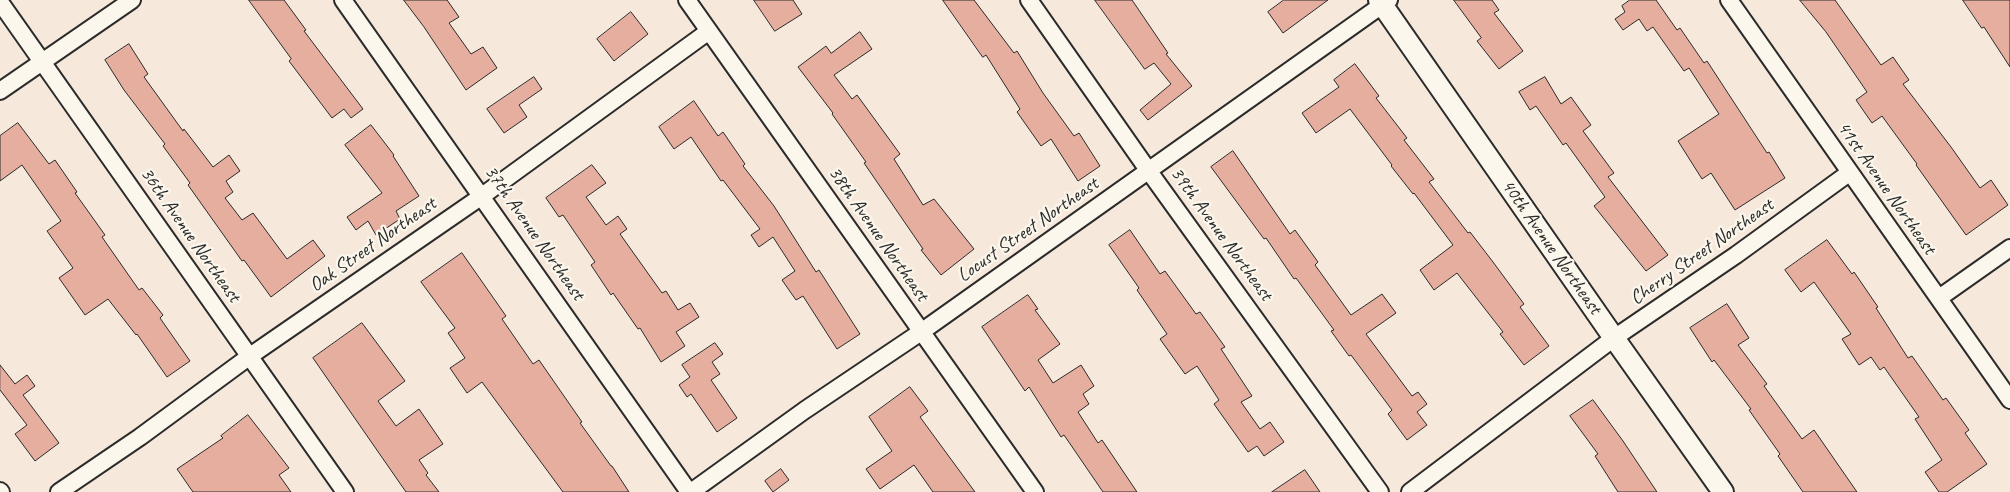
<!DOCTYPE html>
<html>
<head>
<meta charset="utf-8">
<style>
	body { margin:0 }
	canvas { display:block; background:#f7e8dc }
</style>
</head>
<body>
<canvas width="2010" height="492"></canvas>
<script>
const ctx = document.querySelector('canvas').getContext('2d');
ctx.lineJoin = 'round';
function fillPath(path, color) {
  ctx.fillStyle = color;
  ctx.fill(path, 'evenodd');
}
function strokePath(path, color, width, dash) {
  ctx.strokeStyle = color;
  ctx.lineWidth = width;
  ctx.lineCap = dash ? 'butt' : 'round';
  ctx.setLineDash(dash || []);
  ctx.stroke(path);
}
function write(font, color, halo, rows, align = 'center') {
  ctx.font = font + ' Caveat,sans-serif';
  ctx.lineWidth = 4.5;
  ctx.setLineDash([]);
  ctx.textBaseline = 'middle';
  ctx.strokeStyle = halo;
  ctx.fillStyle = color;
  for (const [text, x, y, turn = 0] of rows) {
    ctx.save();
    ctx.translate(x, y);
    ctx.rotate((+turn || 0) * Math.PI / 180);
    ctx.textAlign = isNaN(turn) ? turn : align;
    if (halo) ctx.strokeText(text, 0, 0);
    ctx.fillText(text, 0, 0);
    ctx.restore();
  }
}
const building = new Path2D(`
	M249 0H284L306 30 304 31 363 109 351 118 344 109 332 118 289 61 291 59Z
	M404 0H447L459 17 449 23 471 54 483 47 497 68 466 90 424 27Z
	M754 0H793L802 14 775 31Z
	M943 0H974L1014 53 1017 51 1043 93 1074 136 1079 133 1100 166 1078 181 1051 139 1041 146 1017 112 1020 109 986 55 983 57Z
	M1095 0H1132L1168 53 1166 54 1192 86 1148 120 1140 110 1171 84 1154 63 1145 69Z
	M1284 0H1328L1283 33 1268 12Z
	M1454 0H1492L1499 10 1494 13 1523 51 1499 69 1477 41 1481 38Z
	M1630 0H1656L1677 30 1680 28 1704 63 1707 61 1767 153 1769 152 1785 178 1735 210 1711 173 1702 179 1678 141 1719 114 1689 68 1684 71 1653 27 1647 31 1639 19 1623 30 1615 19 1625 12 1622 6Z
	M1800 0H1835L1881 65 1893 57 1909 80 1903 84 1951 147 1980 188 1991 180 2008 205 1966 235 1916 165 1917 164 1882 116 1872 123 1856 100 1867 92 1826 32Z
	M1963 0H2010V67L1984 27 1982 28Z
	M631 12 648 34 614 61 597 39Z
	M860 32 872 49 834 75 852 99 857 95 900 154 894 159 923 205 934 199 974 249 941 275 921 250 923 249 864 163 866 162 832 114 833 113 798 67 826 46 831 53Z
	M129 44 148 74 144 77 183 131 184 129 213 167 229 155 240 171 226 181 233 192 225 198 242 220 253 213 287 259 313 240 325 256 271 297 244 260 242 261 188 185 190 183 163 146 165 144 124 90 105 60Z
	M1355 64 1379 96 1376 98 1407 138 1404 140 1434 179 1429 182 1468 233 1470 232 1493 262 1524 304 1520 307 1549 346 1524 365 1500 334 1503 332 1457 273 1434 290 1420 270 1453 245 1414 193 1413 194 1391 166 1392 165 1350 109 1316 133 1302 113 1339 87 1334 80Z
	M534 77 542 89 519 105 527 117 504 133 487 109Z
	M1545 77 1561 104 1571 97 1591 125 1583 131 1614 173 1608 177 1668 255 1646 271 1594 206 1605 197 1566 143 1563 145 1536 106 1530 110 1519 92Z
	M694 101 718 136 723 132 745 164 743 166 774 206 816 272 819 270 860 334 837 349 803 296 796 300 782 280 795 271 773 237 759 247 751 235 760 229 723 180 721 181 691 137 674 149 659 127Z
	M18 123 49 164 55 160 77 192 75 193 105 235 102 237 139 290 142 288 163 315 160 318 190 361 167 377 137 334 136 335 108 299 85 315 59 278 73 268 47 231 61 221 22 165 0 181V136Z
	M371 125 394 155 393 156 419 196 396 211 400 219 376 235 368 221 356 230 347 217 382 193 345 145Z
	M1233 151 1290 234 1295 230 1318 262 1315 265 1351 315 1382 294 1396 313 1366 334 1412 396 1418 392 1427 404 1417 412 1427 425 1407 440 1388 414 1392 410 1351 355 1349 356 1331 331 1334 330 1296 278 1294 279 1266 238 1264 239 1211 167Z
	M592 165 606 183 586 197 606 225 618 216 627 229 620 234 662 293 666 291 678 310 690 303 699 317 676 332 685 346 661 362 640 328 638 329 613 293 611 295 591 265 595 262 563 215 559 217 546 198Z
	M1130 230 1160 274 1165 271 1196 314 1200 312 1225 347 1221 349 1252 396 1241 402 1260 429 1270 422 1284 442 1264 456 1257 446 1248 452 1214 404 1219 400 1197 366 1185 374 1160 339 1167 334 1137 290 1139 288 1109 245Z
	M1827 240 1852 274 1854 272 1878 307 1876 308 1908 358 1912 356 1943 400 1946 398 1969 430 1965 433 1987 464 1947 492H1939L1925 472 1942 460 1915 419 1919 417 1884 367 1880 370 1871 357 1859 365 1842 339 1851 334 1814 282 1801 292 1785 270Z
	M462 253 506 316 502 319 533 364 539 360 582 422 580 423 611 466H612L629 492H563L482 382 467 393 450 368 465 358 448 333 455 328 421 282Z
	M1028 295 1038 309 1035 310 1060 344 1038 360 1053 383 1081 365 1094 386 1083 394 1089 404 1078 412 1098 443 1102 440 1137 492H1103L1064 435 1061 437 1029 387 1025 391 982 327Z
	M1727 304 1749 338 1738 345 1767 384 1764 386 1802 439 1814 430 1857 492H1803L1778 456 1780 454 1749 410 1751 409 1714 360 1712 362 1690 328Z
	M362 323 405 381 378 401 396 426 419 409 443 444 419 460 428 473 426 475 439 492H406L313 358Z
	M715 343 723 354 712 362 720 374 711 380 737 418 717 432 691 394 687 397 679 385 690 377 682 365Z
	M0 365 15 384 27 375 35 386 23 395 59 443 35 461 15 434 27 425 0 390Z
	M910 387 928 411 920 417 975 492H933L914 465 880 489 866 469 892 451 869 417Z
	M1593 400 1623 441 1657 492H1618L1595 456 1598 454 1570 416Z
	M248 415 289 468 279 475 291 492H193L177 469 223 438 221 436Z
	M781 469 789 480 773 492 765 481Z
	M1305 470 1320 492H1272Z`);
const minor = new Path2D(`
	M343 0 689 492
	M687 0 1035 492
	M1029 0 1148 170 1380 492
	M1729 0 2010 400
	M0 2 345 492
	M0 91 132 0
	M1939 298 2010 248
	M0 491 1 492
	M59 492 140 437 250 356 482 196 709 31
	M691 492 805 410 921 332 1389 0
	M1410 492 1614 338 1736 255 1849 173`);
const tertiary = new Path2D(`
	M1379 0 1614 338 1723 492`);
const streetNames = [
	["41st Avenue Northeast",1886,188,55],
	["Locust Street Northeast",1028,230,-35],
	["37th Avenue Northeast",534,233,55],
	["38th Avenue Northeast",878,234,55],
	["39th Avenue Northeast",1221,234,54],
	["36th Avenue Northeast",190,235,55],
	["Oak Street Northeast",373,245,-35],
	["40th Avenue Northeast",1551,247,55],
	["Cherry Street Northeast",1702,252,-35]
];
fillPath(building, '#e6ae9e');
strokePath(building, '#2b2b2b', 1);
strokePath(minor, '#2b2b2b', 20);
strokePath(tertiary, '#2b2b2b', 24);
strokePath(minor, '#fbf7ec', 16);
strokePath(tertiary, '#fbf7ec', 20);
write('20px', '#2b2b2b', '#fbf7ec', streetNames);
</script>
</body>
</html>
